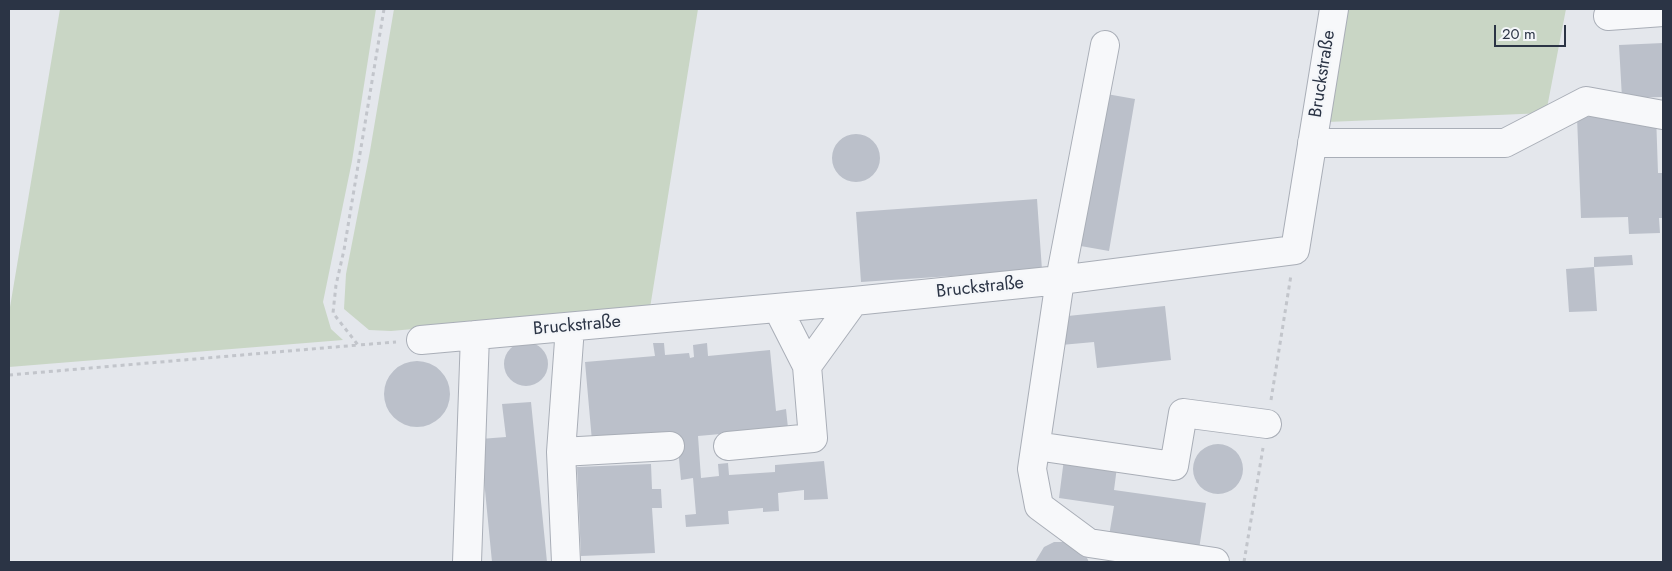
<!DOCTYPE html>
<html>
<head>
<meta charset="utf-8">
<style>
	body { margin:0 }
	#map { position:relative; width:1672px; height:571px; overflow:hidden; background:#e4e7ec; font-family:Jost,sans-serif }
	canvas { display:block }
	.frame { position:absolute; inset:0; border:10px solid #2b3445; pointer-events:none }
	.scale { position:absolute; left:1494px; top:25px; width:72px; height:22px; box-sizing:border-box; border:2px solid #2b3445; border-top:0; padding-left:6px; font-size:15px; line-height:18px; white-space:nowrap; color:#2b3445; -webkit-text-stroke:4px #f4f6f9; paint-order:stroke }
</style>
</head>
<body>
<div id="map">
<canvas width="1672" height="571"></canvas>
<div class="frame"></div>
<div class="scale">20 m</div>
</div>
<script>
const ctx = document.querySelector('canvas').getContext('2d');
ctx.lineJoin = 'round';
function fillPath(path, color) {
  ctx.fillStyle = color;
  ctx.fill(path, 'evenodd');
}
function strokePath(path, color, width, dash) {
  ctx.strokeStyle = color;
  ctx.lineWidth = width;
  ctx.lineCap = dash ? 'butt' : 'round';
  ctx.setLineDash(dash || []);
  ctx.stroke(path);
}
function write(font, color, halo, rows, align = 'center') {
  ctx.font = font + ' Jost,sans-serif';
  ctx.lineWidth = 4.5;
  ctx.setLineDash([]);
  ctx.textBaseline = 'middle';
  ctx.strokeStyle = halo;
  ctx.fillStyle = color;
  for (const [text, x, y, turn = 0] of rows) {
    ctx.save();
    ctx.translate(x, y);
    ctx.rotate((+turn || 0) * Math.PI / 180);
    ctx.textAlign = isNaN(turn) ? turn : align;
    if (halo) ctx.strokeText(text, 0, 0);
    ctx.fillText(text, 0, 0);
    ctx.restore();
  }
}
const green = new Path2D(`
	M60 9H376L352 161 323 302 331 329 343 340 9 367V313Z
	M394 9H698L650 308 391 331 369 330 344 309 346 274 370 151Z
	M1346 9H1566L1546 113 1327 122Z`);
const building = new Path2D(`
	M1663 43V97L1622 98 1619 45Z
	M1101 93 1135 99 1109 251 1075 245Z
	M1656 114 1658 173H1663V218H1659L1660 233 1629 234 1628 217 1581 218 1577 117Z
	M832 158a24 24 0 1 1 48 0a24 24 0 1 1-48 0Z
	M1037 199 1042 270 861 282 856 212Z
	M1632 255 1633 265 1594 267V257Z
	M1594 267 1597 311 1569 312 1566 269Z
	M1165 306 1171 360 1097 368 1094 342 1061 345 1058 317Z
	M504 364a22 22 0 1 1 44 0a22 22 0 1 1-44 0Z
	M653 343H664L665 355 689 353 690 358 694 357 693 345 707 343 708 356 770 350 776 411 786 409 788 428 698 436 701 478 719 476 718 464 728 463 729 475 775 472V465L824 461 828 499 804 500V490L778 493 779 511 763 512V508L728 511 729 524 686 527 685 515 696 514 693 478 681 480 677 438 592 441 585 362 655 356Z
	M384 394a33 33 0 1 1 66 0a33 33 0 1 1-66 0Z
	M531 402 547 562H492L480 439 506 437 502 404Z
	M1193 469a25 25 0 1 1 50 0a25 25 0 1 1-50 0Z
	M1064 459 1117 467 1114 490 1206 503 1198 556 1108 542 1114 506 1059 498Z
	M651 464 652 489H661L662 508H652L655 553 581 556 577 467Z
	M1054 542H1065L1084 552 1089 562H1035L1044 547Z`);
const path = new Path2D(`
	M384 9 344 250 336 285 333 313 358 345 396 342
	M9 375 358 345
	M1271 400 1291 275
	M1244 562 1263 448`);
const minor = new Path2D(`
	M1608 16 1663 12
	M1105 45 1060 280 1032 469 1039 506 1089 543 1215 562
	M1312 143H1505L1586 101 1663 115
	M778 309 807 366
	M421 340 854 301 1060 280 1295 250 1334 9
	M728 446 813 438 807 366 854 301
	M1036 446 1174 466 1183 413 1267 424
	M561 452 570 327
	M467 562 475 335
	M566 562 561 452 670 446`);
const streetNames = [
	["Bruckstraße",1323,74,-81],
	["Bruckstraße",980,288,-6],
	["Bruckstraße",577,326,-5]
];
fillPath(green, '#c9d6c5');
fillPath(building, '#bbc0ca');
strokePath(minor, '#a9aeb7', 30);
strokePath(path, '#c2c5cb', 3, [4, 4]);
strokePath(minor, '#f7f8fa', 28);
write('18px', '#2b3445', '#f4f6f9', streetNames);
</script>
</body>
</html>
